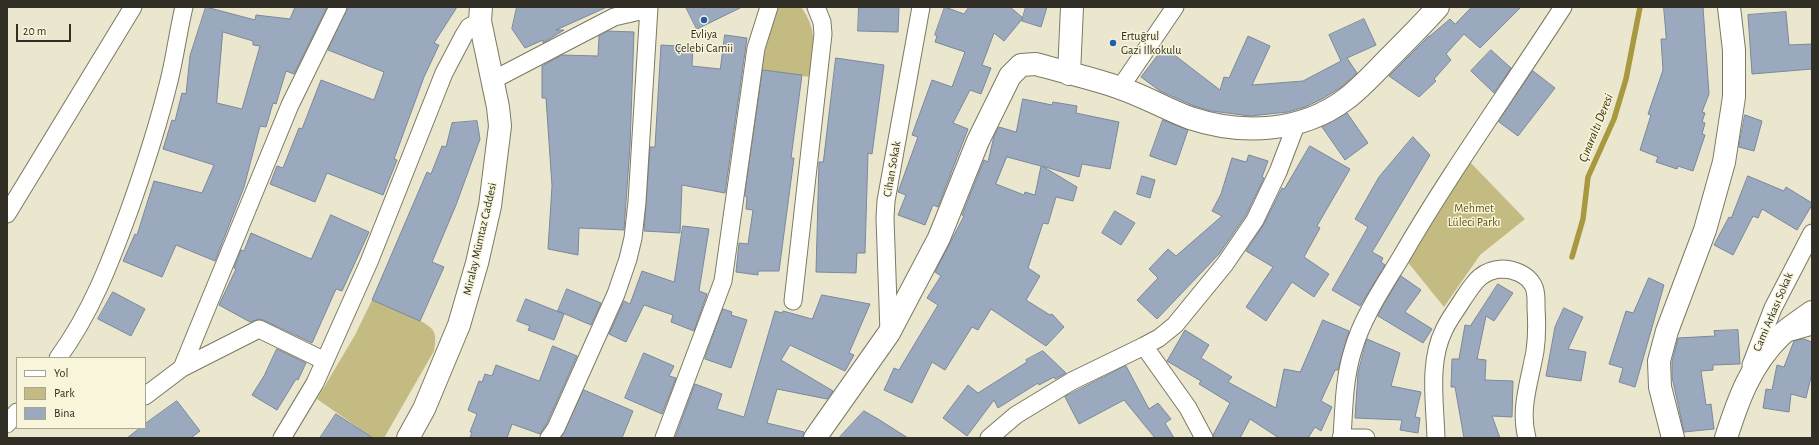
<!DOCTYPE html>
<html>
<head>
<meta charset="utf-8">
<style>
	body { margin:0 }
	#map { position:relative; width:1819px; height:445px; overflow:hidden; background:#ebe7ce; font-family:"Alegreya Sans",sans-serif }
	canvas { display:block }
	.frame { position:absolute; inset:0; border:8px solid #302e25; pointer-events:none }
	.legend { position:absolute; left:16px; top:357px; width:130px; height:72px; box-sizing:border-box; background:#f8f5db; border:1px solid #a8a592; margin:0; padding:5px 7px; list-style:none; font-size:12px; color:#302e25 }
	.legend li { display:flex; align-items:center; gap:8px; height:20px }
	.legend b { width:20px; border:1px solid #a8a592 }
	.scale { position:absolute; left:16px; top:24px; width:55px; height:18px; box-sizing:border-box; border:2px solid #302e25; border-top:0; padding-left:5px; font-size:12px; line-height:14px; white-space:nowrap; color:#302e25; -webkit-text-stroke:3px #f8f5db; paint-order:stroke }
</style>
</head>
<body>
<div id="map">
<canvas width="1819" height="445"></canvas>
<div class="frame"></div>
<ul class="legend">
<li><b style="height:5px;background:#fff"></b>Yol</li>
<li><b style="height:11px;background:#c4bb83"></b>Park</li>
<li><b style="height:11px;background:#9aa9be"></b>Bina</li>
</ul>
<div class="scale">20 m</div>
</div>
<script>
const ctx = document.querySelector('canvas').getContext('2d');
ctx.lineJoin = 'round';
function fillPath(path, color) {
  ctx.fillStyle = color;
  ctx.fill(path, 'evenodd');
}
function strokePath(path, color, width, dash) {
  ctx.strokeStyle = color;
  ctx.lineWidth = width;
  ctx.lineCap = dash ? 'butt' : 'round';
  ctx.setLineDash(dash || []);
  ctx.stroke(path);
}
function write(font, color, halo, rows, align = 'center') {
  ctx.font = font + ' "Alegreya Sans",sans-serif';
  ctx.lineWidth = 3;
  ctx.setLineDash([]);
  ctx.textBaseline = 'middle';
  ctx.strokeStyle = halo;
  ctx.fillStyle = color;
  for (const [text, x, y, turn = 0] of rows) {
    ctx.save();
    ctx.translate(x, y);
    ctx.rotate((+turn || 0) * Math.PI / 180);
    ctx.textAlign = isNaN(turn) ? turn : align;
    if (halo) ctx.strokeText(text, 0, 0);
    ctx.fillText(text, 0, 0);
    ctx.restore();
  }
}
const green = new Path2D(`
	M778 7H801C819 32 813 48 810 77L761 70 771 25Z
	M1469 161 1525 219 1480 255 1444 307 1406 260Z
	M372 300C386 306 423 319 432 329 437 335 435 344 434 351L384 438H373L317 399 355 335Z`);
const stream = new Path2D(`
	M1572 257 1583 219 1588 177 1614 119 1626 79 1640 7`);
const building = new Path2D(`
	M206 7 255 20 256 15 290 19 295 7H327L294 74 286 71 276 104 273 103 266 127 260 126 244 187 215 261 176 245 162 277 123 261 135 234 137 235 154 181 202 193 214 165 163 149 172 120 175 121 182 93 186 94 190 56ZM223 32 253 41V45L260 46 242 109 217 103Z
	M348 7H457L434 43 439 45 424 77 394 159 397 160 383 195 327 173 315 202 270 184 277 166 283 168 299 128 302 129 321 80 374 100 384 72 328 50Z
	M517 7H607L556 30H564L543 43V40L525 48 512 29Z
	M686 7H742L697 29Z
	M859 7H899L898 32 858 31Z
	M945 7 964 14 969 7H1010L1023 18 1004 41 994 33 982 65 991 68 981 94 970 90 953 123 968 129 938 207 933 205 925 225 898 215 906 195 898 192 918 137 912 135 932 80 952 87 965 52 935 42 937 36 935 35Z
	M1026 7H1047L1041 27 1022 21Z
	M1472 7H1521L1480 48 1464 34 1446 54 1451 60 1434 79 1436 81 1419 97 1389 76 1429 36H1430L1450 19 1455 24Z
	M1664 7H1703L1709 94 1702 112 1705 113 1702 122 1705 123 1702 134 1705 135 1693 171 1678 166 1677 169 1656 162 1658 157 1640 150 1651 115 1648 114 1663 70 1661 39H1666Z
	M1786 12 1789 45 1812 44V69L1752 74 1748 15Z
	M1364 19 1376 45 1347 58 1357 73 1340 88 1322 99 1305 107 1288 112 1250 116 1212 111 1194 106 1160 91 1141 77 1164 47 1220 90 1224 77 1229 78 1248 36 1270 46 1252 85 1303 81 1341 61 1329 35Z
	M608 31 634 32 630 146 624 230 579 228 578 255 548 249 552 186 546 98H542V66L562 55 598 56 599 36Z
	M725 35 747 38 725 193 682 185 680 233 644 231 650 147H655L661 45 693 47 692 66 720 69Z
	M1491 50 1511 68 1494 93 1471 71Z
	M836 58 884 65 872 154 868 153 865 253H857L856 273 816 272 819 162H823Z
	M763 70 802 75 791 158H794L779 271H758V275L736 272 739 243 748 244 753 210 746 209 747 197 745 196Z
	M1533 71 1555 88 1518 136 1499 122Z
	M1023 99 1052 105 1053 102 1077 106 1076 113 1119 122 1110 169 1082 164 1079 177 1042 166 1077 187 1073 201 1056 197 1048 224 1043 223 1028 268 1040 276 1026 300 1050 315 1052 314 1064 327 1046 346 991 309 978 330 972 327 945 370 932 362 912 403 884 390 894 368 899 370 938 305 927 298 941 276 935 272 964 216 962 215 984 160 988 162 994 136 999 127 1016 132ZM1007 157 1041 166 1035 195 1025 192 1024 195 996 184Z
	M1347 113 1368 143 1345 160 1322 127Z
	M1745 115 1762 121 1754 151 1739 147Z
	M1163 120 1188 130 1176 165 1150 156Z
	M477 121 480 139 456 205 432 262 444 267 420 321 372 300 427 172 431 174 442 146 446 147 452 123Z
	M1413 137 1430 155 1372 252 1383 258 1381 262 1385 265 1360 306 1332 290 1368 227 1355 219 1379 177Z
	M1310 146 1350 169 1317 226 1320 228 1304 257 1329 274 1314 297 1292 282 1266 321 1246 307 1273 267 1246 251 1264 224 1282 188 1284 189Z
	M1249 155 1268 161 1262 177 1264 178 1246 215 1219 254 1157 319 1137 300 1158 278 1149 269 1168 249 1176 256 1222 216 1212 211 1221 194 1232 158 1246 162Z
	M1142 176 1155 180 1150 198 1137 194Z
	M1748 176 1784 191 1786 187 1812 203V205L1797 230 1762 209 1758 218 1753 216 1733 255 1714 245 1729 217 1731 218Z
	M1115 211 1135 223 1121 245 1102 233Z
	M331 215 369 232 342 291 336 289 312 343 263 320 259 319 250 322 219 305 236 269 234 268 241 250 244 251 251 233 311 259Z
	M683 226 709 229 699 291 707 294 694 331 671 322 673 315 644 305 626 342 609 334 624 301 630 304 642 271 674 282Z
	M1401 276 1421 290 1405 312 1432 329 1423 343 1378 316Z
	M1649 278 1664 285 1635 387 1619 382 1623 368 1609 364 1626 311 1633 313Z
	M1498 284 1513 293 1494 321 1486 316 1477 359 1486 360 1485 380 1513 381 1512 417 1492 416 1500 438H1464L1455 387H1451L1452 359H1459L1465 325 1470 326Z
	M567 289 601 303 591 325 558 311Z
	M113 292 145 309 131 336 98 319Z
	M822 295 870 304 849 353 854 355 845 371 790 345 781 360 833 391 827 399 777 389 767 423 804 432 803 438H675L695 384 722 394 717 409 744 417 775 311 782 313 783 311 812 319Z
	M526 299 564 314 554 340 528 330 530 326 517 321Z
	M1564 308 1583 317 1568 349 1586 352 1581 381 1546 376 1555 327Z
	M723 309 732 312 731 315 747 320 731 368 705 359Z
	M1323 320 1349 331 1338 370H1335L1321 401 1332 407 1321 431 1315 427 1308 438H1279L1250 419 1240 438H1214L1213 435 1230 403 1199 384 1201 381 1167 361 1185 330 1209 345 1201 358 1232 377 1228 382 1276 408 1284 369 1300 372Z
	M1738 330 1740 364 1713 365V370L1701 371 1706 405 1711 404 1714 429 1684 432 1672 377V362L1678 338 1715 336 1714 331Z
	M1367 339 1400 353 1391 386 1421 392 1415 417 1420 418 1418 433 1400 430 1402 420 1355 418 1358 373Z
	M1804 339 1812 342V373L1806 398 1791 394 1789 412 1763 408 1766 389 1772 390 1777 365 1784 367 1794 341Z
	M553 346 577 356 547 423 540 434 512 424 507 438H470L472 432H470L477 414 468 410 479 381 482 382 485 374 492 376 496 365 539 381Z
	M277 349 306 363 298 380 296 379 277 410 252 395 264 376Z
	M1043 351 1066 373 1055 379 1054 377 1039 385 1038 383 998 408 994 400 967 436 943 418 968 385 978 393 1027 362 1026 360Z
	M644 353 674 366 669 376 676 378 662 414 625 398Z
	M1126 366 1149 409 1158 403 1171 419 1165 423 1174 438H1155L1124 400 1079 424 1065 397Z
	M584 390 633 411 622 438H561Z
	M177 401 200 431 191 438H127L140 428H145V424Z
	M864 411 878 419 908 438H839Z
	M336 414 373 438H320Z`);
const street = new Path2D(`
	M491 81 614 17 649 9
	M1120 88 1175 7
	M7 214 133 7
	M793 301 823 34 822 22 816 7
	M889 333 885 218 886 201 921 7
	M1787 333 1812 326
	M1144 346 1188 408 1204 438
	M58 358C91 313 110 263 129 211 144 169 158 126 169 81 175 57 178 32 184 7
	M1751 365 1773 308 1812 233
	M182 368 259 329 325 361
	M145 396 182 368 290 105 338 7
	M7 424 17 412
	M1342 437C1344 408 1344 378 1353 350 1362 318 1383 287 1400 259 1450 172 1509 91 1563 7
	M282 438 315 383 369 262 444 73 464 35 469 27 480 21
	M549 438 556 428 616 294 628 259 633 238 637 202 649 7
	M664 438 723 281 756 48 769 7
	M989 438 1016 415 1072 381 1144 346 1159 338 1175 325 1225 264 1255 220 1278 172 1296 125
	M1341 438H1366
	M1436 438C1435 403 1428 362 1444 330 1449 319 1457 309 1463 299 1474 283 1481 270 1502 269 1513 269 1527 274 1533 285 1537 292 1536 301 1536 308 1537 323 1537 337 1535 351 1530 380 1519 409 1527 438`);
const secondary = new Path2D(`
	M1069 74 1072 7
	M408 438 424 409 459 325 477 263 490 206 500 126 498 107 480 21 481 7
	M815 438 889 333 939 238 978 141 1010 76 1021 65 1036 64C1063 72 1093 78 1120 88 1144 96 1166 109 1190 118 1241 135 1301 133 1346 99 1362 87 1375 72 1390 57 1406 41 1422 25 1438 7
	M1673 438 1660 387 1659 361 1667 331 1705 230 1724 162 1734 97V50L1729 7
	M1726 438C1738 400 1751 364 1780 336 1789 327 1801 320 1812 312`);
const markers = [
	[704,20,4,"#225dae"],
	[1113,43,4,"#225dae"]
];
const poiNames = [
	["Evliya",704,34],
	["Çelebi Camii",704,48],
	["Ertuğrul",1121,36,"left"],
	["Gazi İlkokulu",1121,50,"left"]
];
const streetNames = [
	["Cihan Sokak",892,169,-80],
	["Miralay Mümtaz Caddesi",480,239,-77],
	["Cami Arkası Sokak",1773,312,-67]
];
const parkNames = [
	["Mehmet",1474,208],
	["Lüleci Parkı",1474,222]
];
const waterNames = [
	["Çınaraltı Deresi",1596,128,-68]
];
fillPath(green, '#c4bb83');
strokePath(stream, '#a89940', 5.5);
fillPath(building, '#9aa9be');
strokePath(building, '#7a889c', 1);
strokePath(street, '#7c7962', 19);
strokePath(secondary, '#7c7962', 24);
strokePath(street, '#fff', 17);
strokePath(secondary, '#fff', 22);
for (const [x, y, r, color] of markers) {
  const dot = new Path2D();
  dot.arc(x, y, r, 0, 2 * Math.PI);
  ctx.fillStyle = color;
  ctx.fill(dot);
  strokePath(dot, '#f8f5db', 1.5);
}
write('12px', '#302e25', '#f8f5db', poiNames);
write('12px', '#302e25', '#f8f5db', streetNames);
write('12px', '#5e530f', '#f8f5db', parkNames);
write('italic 13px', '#352e06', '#f8f5db', waterNames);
</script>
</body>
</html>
